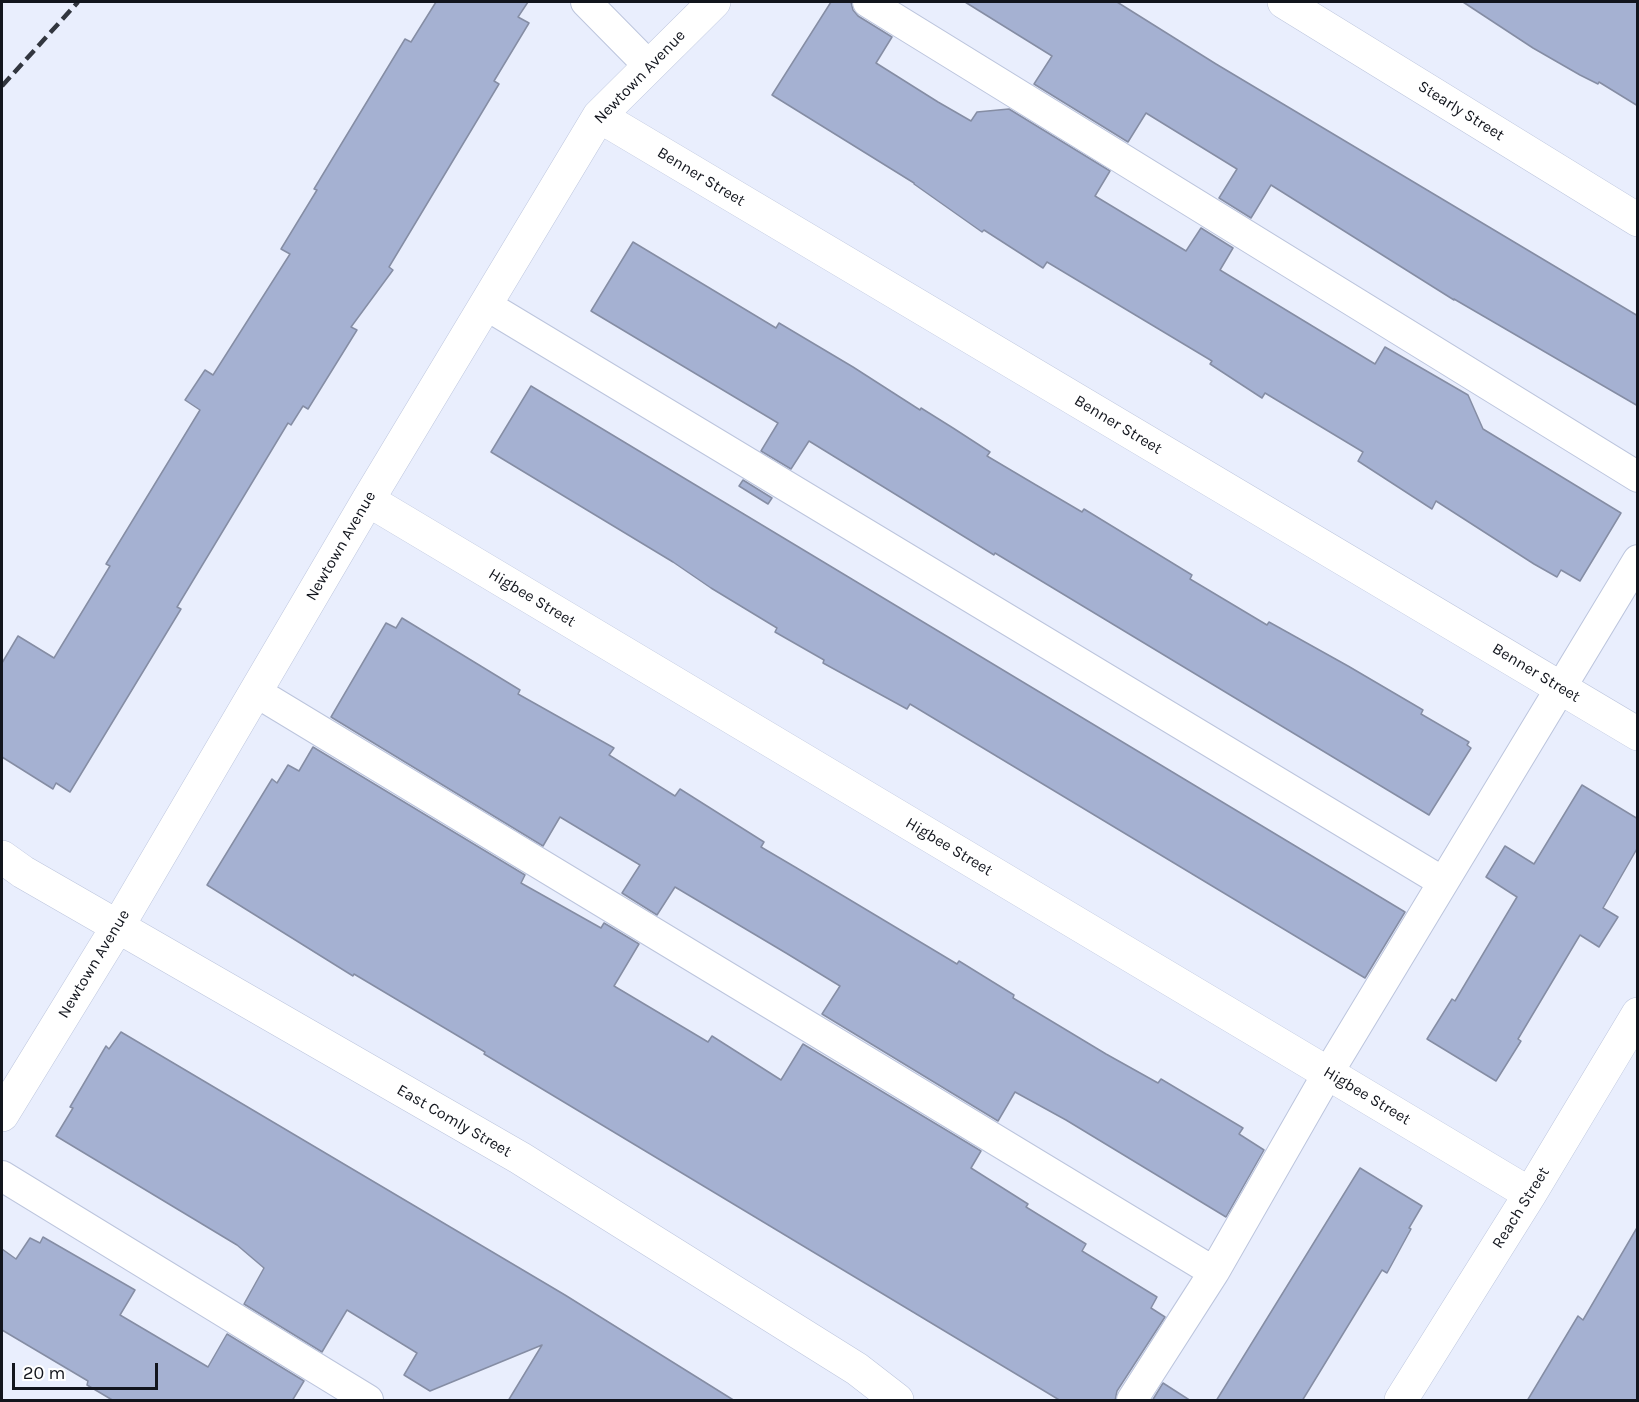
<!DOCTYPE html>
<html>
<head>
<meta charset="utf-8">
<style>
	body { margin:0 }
	#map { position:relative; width:1639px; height:1402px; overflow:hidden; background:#e9eefd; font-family:Karla,sans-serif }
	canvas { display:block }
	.frame { position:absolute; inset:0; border:3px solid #12151d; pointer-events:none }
	.scale { position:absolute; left:12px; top:1363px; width:146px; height:27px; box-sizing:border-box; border:3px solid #12151d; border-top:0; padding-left:8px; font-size:18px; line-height:21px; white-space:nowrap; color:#12151d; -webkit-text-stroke:4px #fff; paint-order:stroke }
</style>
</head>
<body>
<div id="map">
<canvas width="1639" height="1402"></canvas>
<div class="frame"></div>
<div class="scale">20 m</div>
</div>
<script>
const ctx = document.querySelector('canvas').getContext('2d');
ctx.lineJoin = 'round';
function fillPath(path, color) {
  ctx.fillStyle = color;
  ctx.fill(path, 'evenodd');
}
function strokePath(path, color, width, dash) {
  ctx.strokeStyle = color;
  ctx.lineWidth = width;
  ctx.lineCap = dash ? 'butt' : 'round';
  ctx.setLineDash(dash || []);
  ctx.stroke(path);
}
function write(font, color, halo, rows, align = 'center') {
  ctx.font = font + ' Karla,sans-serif';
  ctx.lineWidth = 4.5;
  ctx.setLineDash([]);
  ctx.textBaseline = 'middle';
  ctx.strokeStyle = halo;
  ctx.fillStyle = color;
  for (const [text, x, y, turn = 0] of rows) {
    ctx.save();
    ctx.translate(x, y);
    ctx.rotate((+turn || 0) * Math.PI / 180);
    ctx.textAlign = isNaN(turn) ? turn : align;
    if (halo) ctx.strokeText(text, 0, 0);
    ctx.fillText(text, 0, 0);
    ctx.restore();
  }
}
const building = new Path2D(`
	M436 2H528L518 17 529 23 494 81 499 84 389 267 393 270 351 327 357 330 308 409 303 406 291 425 288 423 177 607 181 609 70 792 56 783 53 789 2 757V663L18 636 54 658 110 566 106 564 200 410 185 400 205 370 213 375 290 254 281 249 317 190 314 189 405 39 411 42Z
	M831 2H851L853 10 858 16 892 37 876 63 938 102 971 121 977 112 1009 109 1110 171 1095 196 1186 251 1201 228 1233 248 1220 270 1375 364 1385 347 1468 395 1483 429 1621 513 1580 581 1561 570 1557 577 1534 564 1436 501 1432 509 1358 461 1363 452 1265 393 1262 398 1210 364 1212 361 1047 262 1043 268 984 230 982 232 914 184V183L772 95Z
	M965 2H1117L1216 64 1638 316V406L1454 299V300L1271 185 1251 218 1219 198 1237 169 1146 113 1128 142 1034 84 1052 56Z
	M1463 2H1638V106L1599 82 1598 84 1580 75 1533 48Z
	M633 242 776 328 779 323 853 367 920 410 921 408 953 428 990 452 987 456 1036 485 1082 512 1084 509 1192 575 1190 579 1267 625 1269 622 1348 666 1423 710 1421 714 1469 742 1467 745 1471 748 1429 815 995 553 994 555 809 441 791 469 761 451 778 423 591 311Z
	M531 386 1405 912 1365 978 910 704 907 709 823 663 824 660 775 632 777 628 711 588 673 562 491 452Z
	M743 480 772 498 768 504 739 486Z
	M402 618 520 690 518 694 614 748 609 755 675 796 680 789 764 842 761 847 795 867 957 964 959 961 1014 995 1013 998 1106 1054 1158 1083 1161 1079 1243 1128 1239 1134 1264 1150 1226 1217 1066 1120 1015 1092 998 1121 822 1014 840 986 786 953 675 887 657 915 622 893 640 865 560 817 543 846 331 717 386 623 396 628Z
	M313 747 525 875 521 883 601 928 604 923 639 944 614 986 708 1042 712 1036 781 1080 803 1044 981 1151 971 1168 1028 1204 1026 1207 1086 1244 1082 1251 1157 1297 1151 1308 1165 1317 1117 1391 1115 1401H1061L484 1054 485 1052 354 974 353 976 207 885 272 779 277 783 288 765 299 771Z
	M1582 785 1638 819V847L1603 908 1618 917 1599 947 1580 935 1518 1039 1521 1041 1496 1081 1427 1039 1452 999 1455 1001 1517 897 1486 877 1505 846 1534 864Z
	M121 1032 565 1295 735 1401H508L542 1345 430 1391 404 1375 417 1353 347 1310 322 1352 244 1304 264 1268 237 1245 56 1136 73 1108 70 1107 106 1046 109 1049Z
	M1360 1168 1422 1206 1409 1228 1411 1229 1387 1273 1382 1270 1302 1401H1216Z
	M1638 1226V1401H1527L1578 1316 1583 1320Z
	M43 1237 135 1290 120 1315 208 1367 227 1334 304 1381 292 1401H114L87 1385 88 1381 2 1330V1249L16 1259 30 1238 40 1243Z
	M1163 1383 1191 1401H1152Z`);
const lane = new Path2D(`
	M586 2 649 66
	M868 2 1638 477
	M486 305 1443 882
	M256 692 1214 1272
	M2 1176 368 1400
	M1132 1400 1214 1272 1328 1073 1638 560`);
const street = new Path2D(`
	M1284 2 1638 220
	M599 116 1638 734
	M368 500 1530 1194
	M2 857 23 872 520 1158 857 1369 897 1400
	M2 1115 118 926 368 500 599 116 714 2
	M1401 1400 1530 1194 1638 1014`);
const rail = new Path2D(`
	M2 86 78 2`);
const streetNames = [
	["Newtown Avenue",640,77,-46],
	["Stearly Street",1461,111,32],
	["Benner Street",701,177,31],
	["Benner Street",1118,425,31],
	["Newtown Avenue",341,546,-60],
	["Higbee Street",532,598,31],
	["Benner Street",1536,673,31],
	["Higbee Street",949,847,31],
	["Newtown Avenue",94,964,-59],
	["Higbee Street",1367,1096,31],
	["East Comly Street",454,1121,30],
	["Reach Street",1521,1208,-58]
];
fillPath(building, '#a5b1d2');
strokePath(building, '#858da4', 1.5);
strokePath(lane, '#bcc5dd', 32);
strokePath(street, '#bcc5dd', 34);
strokePath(lane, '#fff', 30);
strokePath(street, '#fff', 33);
strokePath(rail, '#32363f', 4.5, [12, 6]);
write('16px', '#12151d', '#fff', streetNames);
</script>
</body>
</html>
